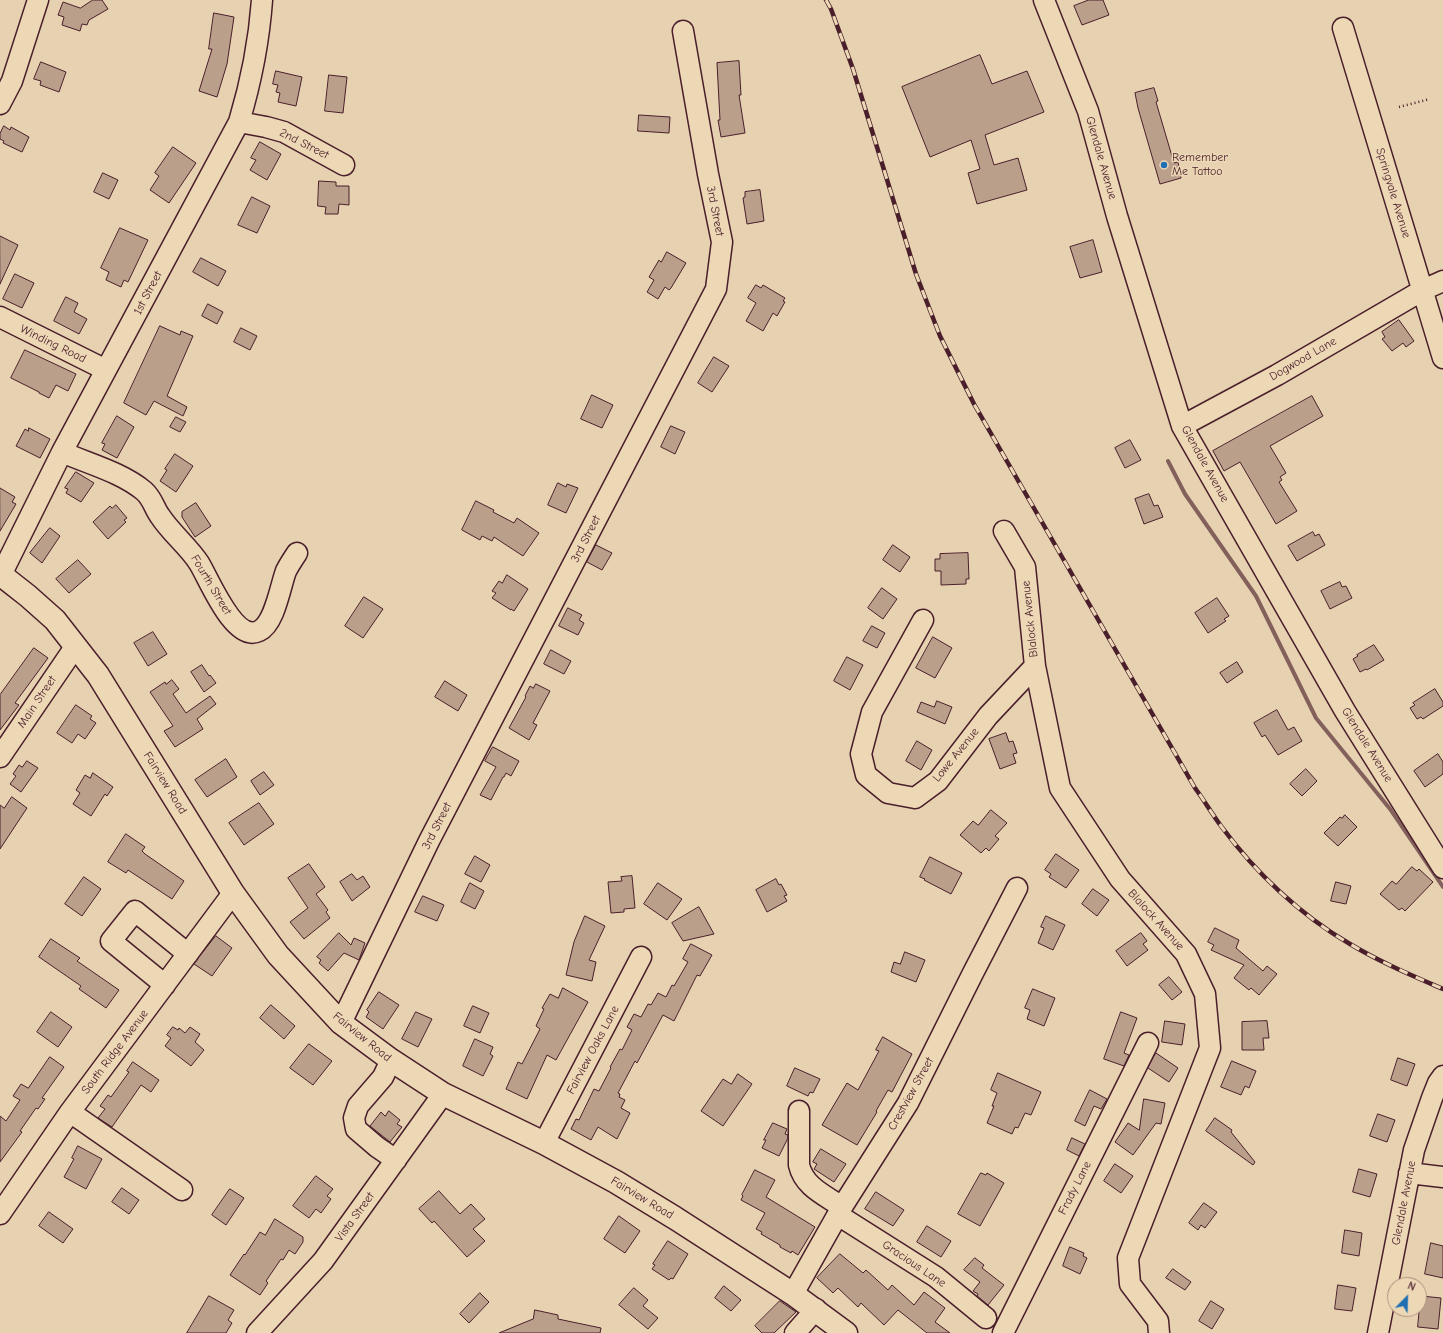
<!DOCTYPE html>
<html>
<head>
<meta charset="utf-8">
<style>
	body { margin:0 }
	#map { position:relative; width:1443px; height:1333px; overflow:hidden; background:#e6d1b0; font-family:"Comic Neue",sans-serif }
	canvas { display:block }
	.north { position:absolute; left:1387px; top:1277px; width:40px; height:40px; box-sizing:border-box; background:#edd8b6; border:1px solid #ac8e7e; border-radius:50%; rotate:23deg; font-size:11px; font-weight:700; line-height:16px; text-align:center; color:#4a1f2b }
	.north::after { content:''; display:block; margin:auto; width:14px; height:18px; background:#1f6fb2; clip-path:polygon(50% 0,100% 100%,50% 72%,0 100%) }
</style>
</head>
<body>
<div id="map">
<canvas width="1443" height="1333"></canvas>
<div class="north">N</div>
</div>
<script>
const ctx = document.querySelector('canvas').getContext('2d');
ctx.lineJoin = 'round';
function strokePath(path, color, width, dash) {
  ctx.strokeStyle = color;
  ctx.lineWidth = width;
  ctx.lineCap = dash ? 'butt' : 'round';
  ctx.setLineDash(dash || []);
  ctx.stroke(path);
}
function fillPath(path, color) {
  ctx.fillStyle = color;
  ctx.fill(path, 'evenodd');
}
function write(font, color, halo, rows, align = 'center') {
  ctx.font = font + ' "Comic Neue",sans-serif';
  ctx.lineWidth = 3;
  ctx.setLineDash([]);
  ctx.textBaseline = 'middle';
  ctx.strokeStyle = halo;
  ctx.fillStyle = color;
  for (const [text, x, y, turn = 0] of rows) {
    ctx.save();
    ctx.translate(x, y);
    ctx.rotate((+turn || 0) * Math.PI / 180);
    ctx.textAlign = isNaN(turn) ? turn : align;
    if (halo) ctx.strokeText(text, 0, 0);
    ctx.fillText(text, 0, 0);
    ctx.restore();
  }
}
const stream = new Path2D(`
	M1168 461 1185 494 1256 596 1316 718 1390 809 1443 887`);
const building = new Path2D(`
	M93 0H102L108 9 89 20 87 25 82 24 80 31 62 25 64 17 58 15 63 2 80 8Z
	M1089 0H1103L1109 15 1082 25 1074 6Z
	M214 13 234 17 227 64 217 97 199 91 212 49H209Z
	M980 55 992 84 1027 71 1044 112 985 135 994 165 1018 158 1027 190 977 204 968 173 980 169 971 140 930 157 902 87Z
	M739 61 741 95H739L745 133 721 137 718 120H720L717 63Z
	M41 62 66 72 59 92 40 85 41 81 34 79Z
	M276 71 302 77 296 106 278 102 280 93 276 92 278 85 273 84Z
	M329 75 347 77 343 113 325 111Z
	M1154 88 1158 101 1156 102 1174 163 1178 162 1181 178 1160 184 1138 108 1135 93Z
	M639 115 670 117 669 133 638 131Z
	M4 126 10 130 11 127 29 137 22 152 3 143 4 141 0 139V134Z
	M260 142 281 154 267 180 250 170 256 160 251 158Z
	M173 147 196 163 169 203 150 190 159 176 155 173Z
	M103 173 118 180 109 199 94 192Z
	M319 181 336 182V186H349V205L339 204 338 214H325L326 207 318 206Z
	M760 190 764 221 747 224 743 198 745 197V192Z
	M252 197 270 206 257 233 238 225Z
	M120 228 148 240 128 282 124 280 121 287 106 280 109 272 101 268Z
	M0 236 18 245 0 284Z
	M1093 240 1102 272 1080 278 1070 247Z
	M667 252 686 263 671 288 669 290 665 287 658 299 647 292 654 280 649 277 659 260 661 262Z
	M201 258 226 271 218 286 193 272Z
	M15 274 34 283 22 308 3 299Z
	M756 285 761 288 763 285 785 298 783 301 785 302 777 316 773 313 763 331 746 321 756 303 748 298Z
	M66 297 78 303 74 312 87 319 79 334 54 321Z
	M208 304 223 312 217 324 202 316Z
	M1399 320 1414 341 1406 347 1403 343 1392 351 1382 339 1385 337 1382 332Z
	M160 326 180 335 181 331 193 336 167 396 187 407 183 416 154 401 146 415 124 403Z
	M241 328 257 336 250 350 234 342Z
	M25 350 76 374 68 391 56 385 49 398 39 393V392L11 378Z
	M714 357 729 366 712 392 698 383Z
	M592 395 613 405 602 428 581 419Z
	M1312 396 1323 416 1270 446 1286 473 1280 477 1282 480 1279 482 1297 511 1276 524 1240 462 1224 471 1213 451Z
	M117 416 134 427 117 458 102 450 105 444 102 443Z
	M176 417 186 422 180 432 170 427Z
	M671 426 685 432 675 454 661 447Z
	M29 428 50 439 40 458 16 446 25 429 28 431Z
	M1130 440 1141 460 1125 468 1115 448Z
	M175 454 193 466 176 492 160 481 167 470 165 469Z
	M76 472 94 483 81 502 66 493 68 489 65 488Z
	M558 483 566 487 567 484 578 488 566 513 548 505Z
	M0 488 15 497 12 502 16 504 0 531Z
	M1149 494 1154 506 1158 505 1163 517 1144 524 1135 499Z
	M476 501 494 510 493 512 514 523 517 518 539 533 523 556 494 537 492 541 482 536 480 540 462 530Z
	M196 503 211 526 195 537 182 517V512Z
	M116 505 127 518 124 520 126 522 108 539 93 522 110 506 112 508Z
	M50 528 60 536 42 563 30 553Z
	M1313 532 1315 536 1319 534 1325 545 1297 561 1288 546Z
	M596 545 612 553 602 570 587 562Z
	M893 545 910 557 900 572 883 560Z
	M968 553 969 579H966V584L941 585V571H935V559H940V554Z
	M78 560 91 574 69 593 56 579Z
	M507 575 528 589 514 611 511 609V610L492 598 496 593 492 591 499 581 502 583Z
	M1340 582 1342 587 1346 586 1352 598 1330 609 1321 591Z
	M882 588 897 599 883 619 868 608Z
	M364 597 383 609 363 638 345 626Z
	M1217 598 1229 616 1224 619 1226 621 1208 633 1195 613Z
	M568 608 582 615 579 620 584 623 578 635 559 626Z
	M872 626 885 633 877 648 863 641Z
	M153 632 167 654 148 666 134 643Z
	M933 637 952 648 935 678 916 668Z
	M1374 645 1384 660 1367 670 1366 669 1360 672 1353 659 1358 656 1357 655Z
	M34 648 48 658 15 703 19 705 0 730V695Z
	M551 650 571 661 564 674 544 664Z
	M847 657 863 665 850 690 834 681Z
	M1237 662 1243 672 1227 683 1220 673Z
	M202 665 209 676 210 675 216 683 204 692 191 672Z
	M172 680 179 689 173 694 186 713 210 696 216 704 197 719 203 729 175 747 164 731 173 726 150 692 165 682 166 684Z
	M445 681 467 695 458 711 435 697Z
	M536 684 550 691 533 723 537 725 529 740 509 728 526 697 525 696 530 686 533 688Z
	M1435 689 1443 702V706L1423 719 1421 717 1417 719 1410 708 1415 705 1413 703Z
	M937 701 952 707 945 724 917 712 921 702 934 707Z
	M76 705 92 716 90 719 96 723 85 739 78 734 72 743 57 733Z
	M1277 710 1288 730 1294 727 1302 741 1278 755 1265 735 1262 737 1254 723Z
	M1006 733 1009 742 1013 741 1017 753 1013 754 1016 763 1000 769 989 739Z
	M917 741 932 750 921 770 906 761Z
	M493 747 519 761 511 776 506 773 504 777H503L491 800 480 795 496 767 485 761Z
	M1438 754 1443 762V774L1425 787 1414 771Z
	M226 759 237 777 207 797 195 780Z
	M27 761 38 768 21 792 10 784 16 776 13 774 19 765 22 767Z
	M1306 769 1317 781 1302 796 1290 784Z
	M264 772 274 785 260 795 251 781Z
	M93 773 113 787 107 796 105 794 91 816 73 804 80 793 76 790 85 775 90 778Z
	M12 797 27 808 0 849V805L4 808Z
	M259 803 274 824 244 845 229 823Z
	M991 810 1007 823 995 836 999 839 989 851 986 848 981 853 960 835 973 821 978 825Z
	M1345 815 1357 827 1338 846 1324 833 1340 817 1342 818Z
	M126 834 145 847 142 851 145 854 184 881 172 899 128 870 126 873 108 862Z
	M1056 854 1079 870 1066 888 1049 877 1051 874 1045 870Z
	M475 856 490 865 481 882 465 874Z
	M930 857 962 873 951 894 924 880 925 879 920 877Z
	M309 864 325 887 316 894 328 910 326 912 330 918 304 939 290 922 308 908 288 878Z
	M1412 867 1417 871 1419 869 1433 882 1405 911 1402 908 1399 910 1380 894 1392 881 1396 884Z
	M352 874 357 880 363 876 370 887 352 901 340 882Z
	M632 876 635 908 624 909V912L611 913 608 882 622 881 621 877Z
	M84 877 101 889 82 916 65 904Z
	M776 879 779 885 781 884 787 895 784 896 787 901 767 912 756 890Z
	M1336 882 1351 886 1346 904 1331 901Z
	M470 883 484 891 475 909 461 902Z
	M658 883 682 899 667 920 644 904Z
	M1093 889 1109 900 1097 916 1082 904Z
	M423 896 444 905 437 921 415 912Z
	M699 907 714 934 683 941 672 923Z
	M585 916 605 926 589 960 596 962 592 981 566 975 574 942Z
	M1046 916 1065 925 1053 950 1038 943 1044 928 1041 927Z
	M1215 928 1239 940 1236 948 1263 971 1267 966 1277 974 1259 995 1251 988 1249 990 1234 978 1244 965 1211 950 1214 945 1208 942Z
	M339 933 351 945 354 938 365 943 359 960 344 953 328 971 319 963 321 960 317 957Z
	M1141 933 1147 941 1143 944 1148 950 1127 966 1116 951Z
	M216 936 232 948 212 976 194 964Z
	M51 939 80 958 77 961 119 990 106 1008 79 989 81 986 39 957Z
	M691 944 712 955 700 976 697 975 674 1021 663 1015 637 1063 635 1061 618 1093 620 1094 619 1097 625 1100 621 1108 630 1113 617 1139 598 1127 591 1140 571 1129 576 1119 579 1120 594 1089 599 1091 611 1068 610 1067 620 1049 622 1050 632 1030 627 1027 634 1014 641 1017 648 1004 651 1005 658 993 666 997 672 985 674 986 688 962 683 959Z
	M905 952 925 960 916 982 891 972 894 962 900 964Z
	M1169 977 1182 992 1172 1000 1159 985Z
	M563 988 588 1002 556 1060 547 1055 527 1099 506 1089 518 1062 522 1064 540 1029 536 1026 544 1009 542 1008 550 994 558 998Z
	M1033 989 1055 998 1044 1026 1027 1019 1030 1010 1025 1008Z
	M379 992 399 1005 383 1029 366 1017 369 1012 367 1010Z
	M271 1005 295 1026 284 1039 260 1018Z
	M473 1006 489 1013 480 1033 464 1026Z
	M51 1012 72 1027 58 1047 37 1032Z
	M416 1012 432 1019 418 1047 402 1039Z
	M1121 1012 1137 1018 1124 1053 1129 1055 1124 1066 1104 1059Z
	M1165 1021 1185 1024 1182 1045 1162 1042Z
	M1267 1021 1269 1038H1263L1264 1050H1242V1022Z
	M173 1027 178 1030 179 1028 185 1033 190 1027 200 1034 195 1042 204 1050 191 1066 165 1046 171 1038 167 1035Z
	M883 1037 912 1054 892 1092 888 1090 876 1111 877 1112 857 1145 822 1125 847 1083 858 1090 879 1051 876 1050Z
	M475 1039 493 1047 490 1054 493 1056 483 1076 463 1066Z
	M309 1044 332 1061 313 1085 290 1068Z
	M1156 1053 1178 1068 1169 1082 1148 1068Z
	M50 1057 64 1067 42 1098 45 1099 38 1109 36 1108 20 1131 22 1132 0 1162V1116L6 1121 20 1100 13 1096 21 1084 28 1088Z
	M1398 1058 1415 1064 1407 1086 1391 1080Z
	M1232 1061 1256 1071 1249 1088 1245 1086 1241 1095 1221 1087Z
	M133 1062 159 1080 151 1092 141 1085 112 1127 98 1118 105 1109 100 1106 108 1095 111 1097 129 1072 127 1071Z
	M795 1068 820 1079 813 1093 810 1092 808 1096 787 1086Z
	M998 1073 1041 1092 1031 1115 1025 1113 1018 1128 1015 1127 1012 1134 987 1123 994 1106H992L997 1093 991 1090Z
	M738 1074 752 1084 723 1126 701 1111 723 1079 731 1084Z
	M1090 1090 1107 1099 1101 1109 1094 1106 1085 1126 1075 1121Z
	M1144 1099 1165 1103 1161 1124 1156 1123 1133 1155 1115 1142 1128 1123 1139 1130Z
	M389 1111 400 1120 397 1124 402 1127 390 1142 370 1126 381 1112 385 1116Z
	M1378 1114 1395 1120 1387 1142 1370 1136Z
	M1215 1118 1232 1130 1231 1132 1255 1162 1253 1165 1206 1131Z
	M773 1123 787 1129 785 1134 788 1135V1138L779 1156 762 1148 766 1140H764Z
	M1072 1138 1085 1144 1079 1156 1067 1150Z
	M78 1146 102 1159 86 1189 64 1177 74 1159 72 1158Z
	M821 1149 846 1164 834 1182 814 1169 817 1164 813 1162Z
	M1115 1164 1133 1176 1121 1193 1104 1181Z
	M1359 1169 1377 1174 1370 1197 1353 1192Z
	M755 1170 775 1180 766 1197 815 1227 798 1255 792 1251 791 1253 780 1247V1245L761 1234 762 1232 756 1229 765 1213 741 1200 743 1196 742 1195Z
	M981 1173 986 1175 987 1173 1004 1183 980 1226 958 1214Z
	M316 1176 333 1189 327 1196 331 1199 321 1213 316 1209 309 1218 293 1206Z
	M122 1188 139 1200 129 1214 112 1202Z
	M230 1189 244 1198 226 1225 212 1215Z
	M439 1191 460 1214 471 1204 485 1219 473 1229 485 1241 467 1257 434 1221 432 1223 419 1209Z
	M876 1192 904 1210 893 1226 865 1209Z
	M1204 1203 1217 1212 1205 1228 1201 1225 1198 1230 1189 1223Z
	M49 1212 73 1229 63 1243 39 1226Z
	M619 1216 640 1231 625 1253 604 1239Z
	M275 1219 303 1237V1242L295 1254 289 1250 283 1260 281 1259 266 1281 268 1283 260 1295 230 1275 244 1254 245 1255 260 1232 265 1235Z
	M927 1226 951 1241 941 1257 917 1242Z
	M1345 1230 1362 1233 1359 1256 1342 1253Z
	M668 1241 688 1254 673 1279 671 1278 669 1280 652 1269 655 1265 653 1264Z
	M1431 1243 1443 1246V1278L1425 1274Z
	M1070 1247 1084 1253 1083 1256 1087 1258 1080 1274 1063 1266Z
	M840 1254 863 1273 866 1270 888 1290 892 1285 914 1305 924 1292 945 1308 935 1322 950 1333H927L898 1310 884 1325 861 1303 858 1307 838 1288 833 1293 817 1278Z
	M975 1258 984 1265 982 1268 1004 1285 988 1305 977 1296 978 1294 973 1291 980 1282 964 1270Z
	M1173 1269 1191 1282 1185 1290 1166 1278Z
	M1338 1285 1356 1288 1352 1311 1335 1309Z
	M724 1286 741 1300 731 1311 715 1298Z
	M634 1288 648 1300 643 1306 658 1318 648 1329 619 1305Z
	M480 1293 489 1302 469 1323 460 1314Z
	M209 1296 234 1310 228 1320 232 1323 226 1333H187Z
	M1421 1296 1441 1298 1438 1329 1418 1327Z
	M780 1301 796 1312 774 1333H762L755 1326Z
	M1211 1301 1224 1309 1212 1329 1199 1321Z
	M535 1310 558 1315V1319L601 1328 600 1333H499L533 1319Z`);
const path = new Path2D(`
	M1399 107 1430 99`);
const minor = new Path2D(`
	M1044 0 1088 111 1117 216 1182 426 1345 711 1443 868
	M1343 28 1443 358
	M0 104 12 81 38 0
	M239 122 266 127 284 132 344 165
	M0 317 106 370
	M1182 426 1277 375 1423 290 1443 281
	M62 452C89 464 121 472 144 491 153 499 154 508 160 516 171 533 188 546 199 563 209 579 234 643 259 631 275 623 280 587 286 571 289 565 293 559 297 553
	M1004 531 1025 567 1035 666 1060 788 1120 879 1186 954 1205 994 1210 1048 1128 1258 1130 1284 1158 1321 1159 1333
	M1 575 62 452 239 122C251 82 259 42 262 0
	M923 620 872 712 861 754 866 775 888 793 915 798 938 781 988 716 1035 666
	M0 757 75 647
	M165 985 111 941 135 911 188 954
	M341 1023 429 841 716 289 722 242 708 174 683 31
	M391 1060 383 1077 358 1106 354 1118 356 1129 377 1147 396 1160
	M799 1111V1165C804 1187 825 1195 842 1207
	M70 1112 182 1190
	M544 1143 641 957
	M1409 1173 1443 1177
	M0 1214 70 1112 233 893
	M838 1215 936 1277 986 1318
	M793 1294 842 1207 908 1103 973 973 1017 888
	M257 1333 323 1261 443 1094
	M795 1333 816 1309
	M1003 1333 1148 1043
	M1378 1333 1414 1150 1432 1098 1438 1083 1443 1076`);
const major = new Path2D(`
	M0 574 28 596 55 620 98 675 233 893 278 955 341 1023 391 1060 443 1094 544 1143 616 1182 675 1218 793 1294 846 1333`);
const rail = new Path2D(`
	M826 0 831 9 853 69 916 274 940 336 974 404 1195 788C1204 800 1212 814 1221 826 1255 872 1300 915 1350 944 1380 962 1411 975 1443 989`);
const markers = [
	[1164,165,4,"#1f6fb2"]
];
const streetNames = [
	["2nd Street",304,144,27],
	["Glendale Avenue",1101,158,74],
	["Springvale Avenue",1393,193,73],
	["3rd Street",715,211,79],
	["1st Street",148,293,-62],
	["Winding Road",53,344,26],
	["Dogwood Lane",1303,359,-30],
	["Glendale Avenue",1205,464,61],
	["3rd Street",586,539,-63],
	["Fourth Street",211,585,59],
	["Blalock Avenue",1030,619,-96],
	["Main Street",37,702,-56],
	["Glendale Avenue",1367,745,58],
	["Lowe Avenue",956,755,-51],
	["Fairview Road",165,783,58],
	["3rd Street",437,826,-63],
	["Blalock Avenue",1156,920,48],
	["Fairview Road",362,1037,39],
	["Fairview Oaks Lane",593,1050,-62],
	["South Ridge Avenue",115,1052,-53],
	["Crestview Street",911,1094,-61],
	["Frady Lane",1075,1188,-63],
	["Fairview Road",642,1198,31],
	["Glendale Avenue",1404,1203,-79],
	["Vista Street",355,1217,-54],
	["Gracious Lane",914,1264,34]
];
const poiNames = [
	["Remember",1172,158],
	["Me Tattoo",1172,172]
];
strokePath(stream, '#84605c', 4);
fillPath(building, '#ba9f8b');
strokePath(building, '#4a1f2b', 1);
strokePath(minor, '#4a1f2b', 23);
strokePath(major, '#4a1f2b', 25);
strokePath(path, '#4a1f2b', 2.5, [1, 3]);
strokePath(minor, '#edd8b6', 20);
strokePath(major, '#edd8b6', 22);
strokePath(rail, '#4a1f2b', 4.5);
strokePath(rail, '#edd8b6', 3, [9]);
for (const [x, y, r, color] of markers) {
  const dot = new Path2D();
  dot.arc(x, y, r, 0, 2 * Math.PI);
  ctx.fillStyle = color;
  ctx.fill(dot);
  strokePath(dot, '#edd8b6', 1.5);
}
write('12px', '#4a1f2b', '#edd8b6', streetNames);
write('12px', '#4a1f2b', '#edd8b6', poiNames, 'left');
</script>
</body>
</html>
